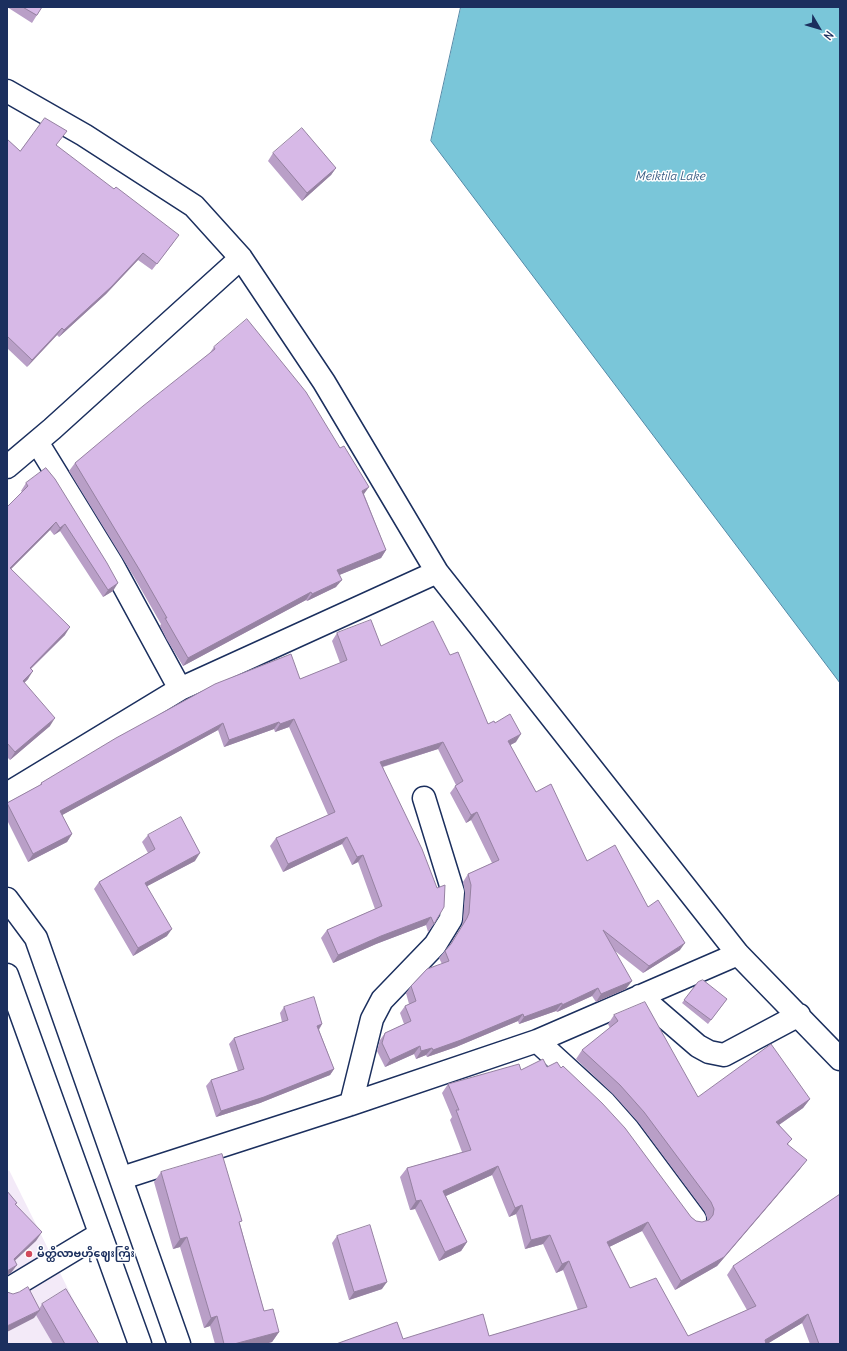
<!DOCTYPE html>
<html>
<head>
<meta charset="utf-8">
<style>
	body { margin:0 }
	#map { position:relative; width:847px; height:1351px; overflow:hidden; background:#fff; font-family:Delius,sans-serif }
	canvas { display:block }
	.frame { position:absolute; inset:0; border:8px solid #1b2f5e; pointer-events:none }
	.north { position:absolute; left:799px; top:8px; width:40px; height:40px; -webkit-text-stroke:3px #fff; paint-order:stroke; rotate:128deg; font-size:11px; font-weight:700; line-height:16px; text-align:center; color:#1b2f5e }
	.north::after { content:''; display:block; margin:auto; width:14px; height:18px; background:#1b2f5e; clip-path:polygon(50% 0,100% 100%,50% 72%,0 100%) }
</style>
</head>
<body>
<div id="map">
<canvas width="847" height="1351"></canvas>
<div class="frame"></div>
<div class="north">N</div>
</div>
<script>
const ctx = document.querySelector('canvas').getContext('2d');
ctx.lineJoin = 'round';
function fillPath(path, color) {
  ctx.fillStyle = color;
  ctx.fill(path, 'evenodd');
}
function strokePath(path, color, width, dash) {
  ctx.strokeStyle = color;
  ctx.lineWidth = width;
  ctx.lineCap = dash ? 'butt' : 'round';
  ctx.setLineDash(dash || []);
  ctx.stroke(path);
}
function write(font, color, halo, rows, align = 'center') {
  ctx.font = font + ' Delius,"Noto Sans Myanmar",sans-serif';
  ctx.lineWidth = 3;
  ctx.setLineDash([]);
  ctx.textBaseline = 'middle';
  ctx.strokeStyle = halo;
  ctx.fillStyle = color;
  for (const [text, x, y, turn = 0] of rows) {
    ctx.save();
    ctx.translate(x, y);
    ctx.rotate((+turn || 0) * Math.PI / 180);
    ctx.textAlign = isNaN(turn) ? turn : align;
    if (halo) ctx.strokeText(text, 0, 0);
    ctx.fillText(text, 0, 0);
    ctx.restore();
  }
}
const built = new Path2D(`
	M9 1170 74 1301 93 1344H7V1172Z`);
const water = new Path2D(`
	M461 7H840V683L431 141Z`);
const minor = new Path2D(`
	M7 91 84 135 194 206 241 258 324 382 437 572 738 954 840 1059
	M37 442 112 564 180 689
	M7 467 52 429 241 258
	M7 794 180 689 437 572
	M640 996 698 1046 709 1052 724 1055 799 1015
	M537 1041 605 1103 628 1129 695 1219
	M351 1104 372 1019 382 1000 435 945 451 919 453 892 424 798
	M122 1178 351 1104 537 1041 738 954
	M7 1290 100 1234`);
const highway = new Path2D(`
	M7 899 36 938 179 1344
	M7 975 140 1344`);
const wall = new Path2D(`
	M7 7H42L32 23Z
	M7 139 20 151 56 146 174 242 152 270 138 260 106 294 59 337 57 335 27 367 7 348Z
	M273 153 336 168 331 175 302 201 268 161Z
	M214 347 364 494 386 550 381 558 339 575 336 587 307 601 306 600 183 666 167 640 160 626 161 624 134 577 69 471 75 463 209 354Z
	M46 468 113 591 103 597 60 531 54 535 50 530 11 569 65 635 31 669 28 679 24 683 50 726 10 760 7 757V507L22 492 21 491 26 483Z
	M337 633 381 646 450 655 488 724 495 723 516 742 510 745 536 792 587 861 648 907 680 950 643 973 615 951 626 989 596 1002 592 996 557 1012 556 1011 519 1024 518 1021 456 1047 427 1057 426 1055 416 1059 414 1054 385 1067 377 1051 380 1040 385 1033 404 1024 400 1013 405 1006 409 1004 406 993 411 986 442 964 439 958 449 946 462 926 463 920 465 893 463 882 468 874 492 863 471 820 466 823 450 793 456 785 438 749 383 767 434 924 428 932 426 925 376 944 333 963 321 938 327 930 375 909 358 862 352 865 342 844 283 872 270 846 276 838 328 815 289 727 275 732 274 729 224 747 218 730 62 815 72 834 67 842 28 862 7 820V803L40 785 41 783 340 663 332 641Z
	M148 835 195 861 147 886 167 936 133 956 94 889 99 882 148 853 142 842Z
	M698 982 727 999 708 1024 682 1003Z
	M284 1007 322 1024 319 1030 334 1069 330 1075 260 1103 216 1117 206 1086 211 1080 238 1071 229 1044 234 1038 282 1022 280 1013Z
	M614 1015 698 1097 810 1099 803 1108 779 1125 792 1139 788 1144 800 1169 717 1266 675 1290 642 1231 609 1247 630 1288 688 1336 747 1310 727 1275 733 1266 840 1194V1344H810L802 1323 767 1344H336L403 1339 489 1336 578 1310 563 1270 556 1273 543 1244 525 1249 516 1214 509 1217 492 1175 446 1196 467 1242 461 1251 439 1261 415 1209 410 1210 400 1177 407 1168 462 1152 450 1120 452 1117 442 1093 448 1084 521 1070 547 1067 561 1068 691 1217 696 1221 702 1222 707 1221V1218L705 1212 638 1122 613 1094 576 1059 582 1050 610 1028 608 1024Z
	M161 1172 240 1224 264 1311 279 1332 272 1342 265 1344H215L210 1326 204 1328 180 1247 173 1249 154 1182Z
	M337 1236 382 1289 349 1300 332 1243Z
	M42 1304 99 1344H53L36 1315 34 1318Z`);
const shadedWall = new Path2D(`
	M336 168 331 175 302 201 307 193Z
	M143 253 138 260 106 294 59 337 64 330Z
	M62 328 57 335 27 367 32 360Z
	M369 487 364 494 357 498 362 491Z
	M56 522 50 530 7 573 10 568Z
	M65 524 60 531 54 535 60 528Z
	M386 550 381 558 332 578 337 570Z
	M342 580 336 587 307 601 312 594Z
	M118 583 113 591 103 597 108 590Z
	M311 592 306 600 183 666 188 658Z
	M70 627 65 635 24 675 30 668Z
	M33 671 28 679 18 689 23 681Z
	M55 718 50 726 10 760 15 752Z
	M294 719 289 727 275 732 280 724Z
	M279 722 274 729 224 747 229 740Z
	M223 723 218 730 55 819 60 811Z
	M521 734 516 742 503 749 508 741Z
	M443 742 438 749 375 769 380 762Z
	M477 812 471 820 466 823 471 815Z
	M72 834 67 842 28 862 33 854Z
	M347 837 342 844 283 872 288 864Z
	M200 853 195 861 140 890 145 883Z
	M363 855 358 862 352 865 357 857Z
	M431 917 426 925 376 944 333 963 338 955 381 936Z
	M172 929 167 936 133 956 138 948Z
	M685 943 680 950 643 973 649 966Z
	M632 981 626 989 596 1002 601 994Z
	M598 988 592 996 557 1012 562 1005Z
	M562 1003 556 1011 519 1024 524 1017Z
	M523 1014 518 1021 456 1047 427 1057 433 1050Z
	M322 1024 318 1030 317 1026Z
	M420 1046 414 1054 385 1067 390 1060Z
	M432 1048 426 1055 416 1059 421 1051Z
	M334 1069 330 1075 260 1103 216 1117 221 1111Z
	M810 1099 803 1108 770 1131 776 1122Z
	M807 1160 800 1169 717 1266 675 1290 681 1281Z
	M498 1166 492 1175 437 1200 443 1191Z
	M421 1200 415 1209 410 1210 416 1201Z
	M522 1205 516 1214 509 1217 515 1208Z
	M648 1222 642 1231 601 1251 607 1242Z
	M42 1232 36 1241 8 1267 14 1259Z
	M550 1235 543 1244 525 1249 531 1240Z
	M187 1237 180 1247 173 1249 180 1239Z
	M467 1242 461 1251 439 1261 445 1252Z
	M569 1261 563 1270 556 1273 562 1264Z
	M17 1265 11 1273 7 1275V1271Z
	M387 1282 382 1289 349 1300 354 1292Z
	M40 1310 34 1318 7 1332V1326Z
	M808 1314 802 1323 767 1344H762L765 1340Z
	M217 1316 210 1326 204 1328 211 1318Z
	M279 1332 272 1342 265 1344H234Z`);
const building = new Path2D(`
	M23 7H42L37 15Z
	M45 118 67 131 56 145 114 189 116 187 179 235 157 264 143 253 111 287 64 330 62 328 32 360 7 336V139L20 151Z
	M302 128 336 168 307 193 273 153Z
	M247 319 306 392 340 448 344 446 369 487 362 491 386 550 337 570 342 580 312 594 311 592 188 658 173 632 165 618H167L139 569 75 463 143 406 215 349 214 347Z
	M46 468 55 479 107 563 118 583 108 590 65 524 60 528 56 522 10 568 70 627 30 668 33 671 23 681 55 718 15 752 7 743V507L28 486 26 483Z
	M371 620 381 646 433 621 450 655 458 652 488 724 494 721 495 723 510 714 521 734 508 741 536 792 551 784 587 861 615 845 648 907 658 900 685 943 649 966 603 930 632 981 601 994 598 988 562 1005V1003L524 1017 523 1014 461 1040 433 1050 432 1048 421 1051 420 1046 390 1060 382 1043 385 1033 411 1021 405 1006 416 1001 411 986 427 969 449 961 445 951 451 944 467 918 469 913 471 885 468 874 499 860 477 812 471 815 455 786 463 781 443 742 380 762 422 849 437 888 445 885 444 907 434 924 431 917 381 936 338 955 327 930 382 906 363 855 357 857 347 837 288 864 276 838 335 812 294 719 280 724 279 722 229 740 223 723 60 811 72 834 33 854 7 803 42 784 41 783 116 738 215 684 291 654 300 679 347 660 337 633Z
	M181 817 200 853 145 883 172 929 138 948 99 882 155 849 148 835Z
	M703 980 727 999 711 1020 684 1000 698 982Z
	M314 997 322 1024 317 1026 334 1069 264 1097 221 1111 211 1080 244 1069 234 1038 288 1020 284 1007Z
	M645 1002 698 1097 771 1044 810 1099 776 1122 792 1139 787 1144 807 1160 724 1257 681 1281 648 1222 607 1242 630 1288 656 1278 688 1336 756 1306 733 1266 840 1194V1344H819L808 1314 765 1340 766 1344H336L397 1322 403 1339 483 1314 489 1336 587 1307 569 1261 562 1264 550 1235 531 1240 522 1205 515 1208 498 1166 443 1191 467 1242 445 1252 421 1200 416 1201 407 1168 471 1150 456 1110H459L448 1084 519 1064 521 1070 543 1059 547 1067 557 1062 561 1068 563 1066 602 1103 625 1128 691 1217 696 1221 702 1222 709 1220 713 1215 714 1209 711 1202 644 1112 620 1085 582 1050 618 1021 614 1015Z
	M222 1154 242 1221 239 1222 264 1311 273 1309 279 1332 234 1344H224L217 1316 211 1318 187 1237 180 1239 161 1172Z
	M7 1191 17 1203 15 1204 42 1232 14 1259 17 1265 7 1271Z
	M370 1225 387 1282 354 1292 337 1236Z
	M28 1287 40 1310 7 1326V1292L13 1294 19 1292Z
	M66 1289 99 1344H65L42 1304Z`);
const markers = [
	[29,1254,4,"#d1495b"]
];
const poiNames = [
	["မိတ္ထီလာဗဟိုဈေးကြီး",37,1254]
];
const waterNames = [
	["Meiktila Lake",670,177]
];
fillPath(built, '#f3eaf8');
fillPath(water, '#7ac6d9');
strokePath(water, '#548aa8', 1);
strokePath(minor, '#1b2f5e', 25);
strokePath(highway, '#1b2f5e', 25);
strokePath(minor, '#fff', 22);
strokePath(highway, '#fff', 22);
fillPath(wall, '#b99fc7');
fillPath(shadedWall, '#9682a2');
fillPath(building, '#d7b9e7');
strokePath(building, '#9682a2', 1);
for (const [x, y, r, color] of markers) {
  const dot = new Path2D();
  dot.arc(x, y, r, 0, 2 * Math.PI);
  ctx.fillStyle = color;
  ctx.fill(dot);
  strokePath(dot, '#fff', 1.5);
}
write('bold 11px', '#1b2f5e', '#fff', poiNames, 'left');
write('italic 12px', '#385c83', '#fff', waterNames);
</script>
</body>
</html>
